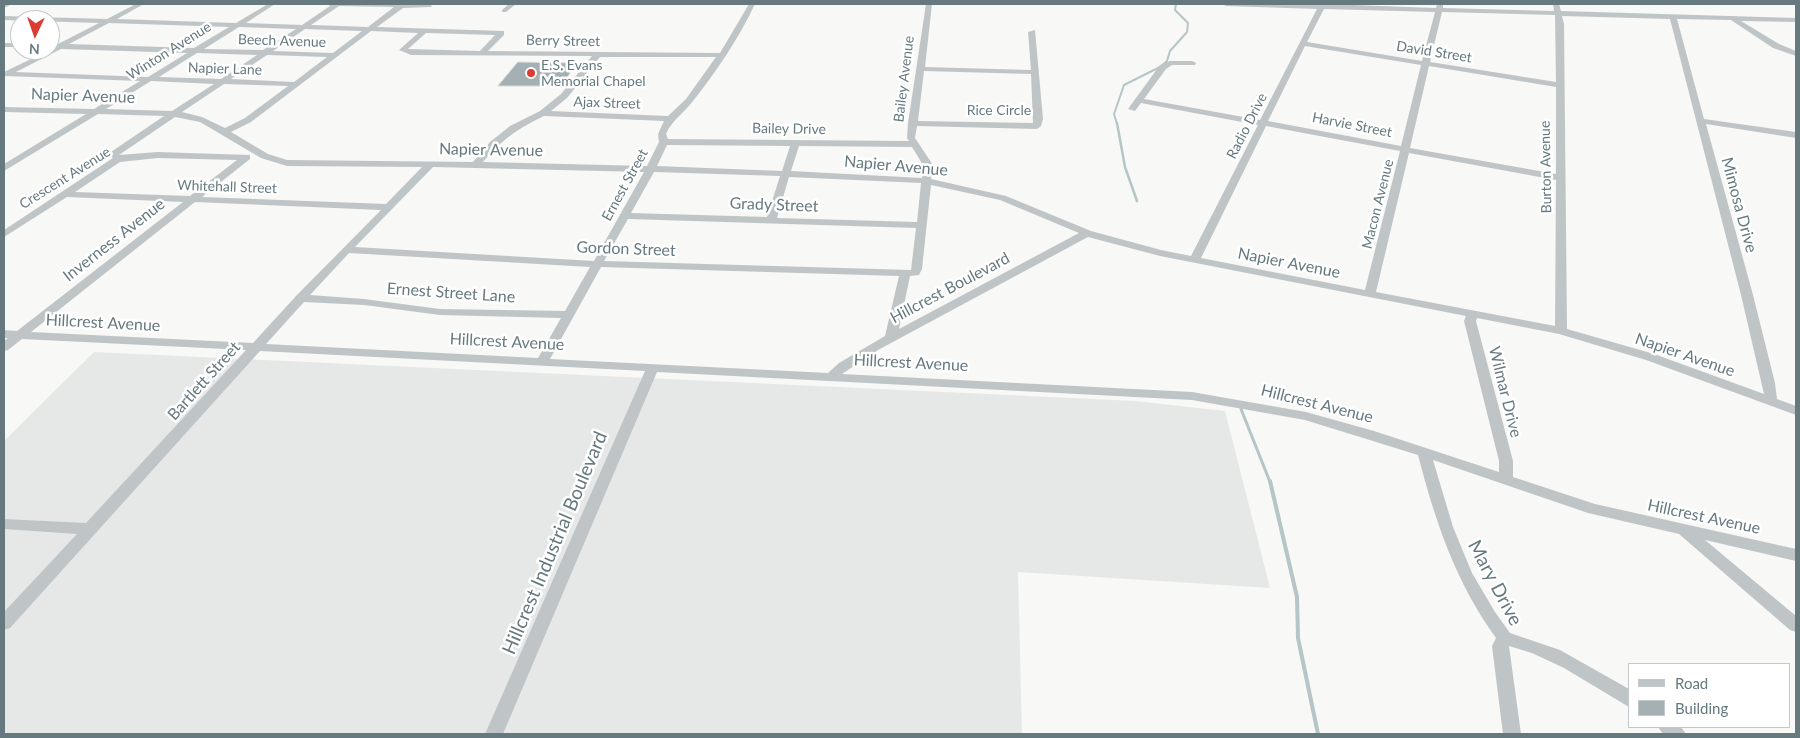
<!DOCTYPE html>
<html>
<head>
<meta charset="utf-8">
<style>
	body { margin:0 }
	#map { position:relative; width:1800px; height:738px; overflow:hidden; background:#f8f8f6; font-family:Lato,sans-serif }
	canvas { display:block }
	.frame { position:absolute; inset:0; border:5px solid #65797f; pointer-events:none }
	.legend { position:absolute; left:1628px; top:663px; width:162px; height:65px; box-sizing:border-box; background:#fff; border:1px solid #c1c9cc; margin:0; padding:6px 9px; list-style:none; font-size:15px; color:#65797f }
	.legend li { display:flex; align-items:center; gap:10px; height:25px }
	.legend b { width:25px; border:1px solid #c1c9cc }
	.north { position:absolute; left:10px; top:10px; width:50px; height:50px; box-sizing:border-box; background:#fff; border:1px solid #c1c9cc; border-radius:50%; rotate:183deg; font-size:14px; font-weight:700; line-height:20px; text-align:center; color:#65797f }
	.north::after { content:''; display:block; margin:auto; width:18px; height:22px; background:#db3d33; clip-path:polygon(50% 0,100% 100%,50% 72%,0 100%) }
</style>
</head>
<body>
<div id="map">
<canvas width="1800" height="738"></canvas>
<div class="frame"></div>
<ul class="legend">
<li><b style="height:6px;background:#bfc5c7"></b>Road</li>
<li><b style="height:14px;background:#a4b0b3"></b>Building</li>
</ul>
<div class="north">N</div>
</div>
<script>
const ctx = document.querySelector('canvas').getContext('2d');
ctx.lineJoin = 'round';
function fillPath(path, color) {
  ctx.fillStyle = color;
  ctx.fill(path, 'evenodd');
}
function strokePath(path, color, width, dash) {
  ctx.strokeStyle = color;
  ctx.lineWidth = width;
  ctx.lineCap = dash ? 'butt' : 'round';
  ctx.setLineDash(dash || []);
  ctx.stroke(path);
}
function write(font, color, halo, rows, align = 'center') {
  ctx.font = font + ' Lato,sans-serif';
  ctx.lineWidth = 5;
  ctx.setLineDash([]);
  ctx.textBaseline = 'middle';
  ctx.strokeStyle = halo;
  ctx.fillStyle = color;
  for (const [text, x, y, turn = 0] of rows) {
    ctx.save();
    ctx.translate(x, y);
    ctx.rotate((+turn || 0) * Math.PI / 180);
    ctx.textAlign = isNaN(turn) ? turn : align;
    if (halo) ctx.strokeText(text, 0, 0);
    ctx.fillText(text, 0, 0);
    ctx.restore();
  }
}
const built = new Path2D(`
	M94 352 1135 401 1225 411 1270 588 1018 572 1022 734H4V441Z`);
const streamFar3 = new Path2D(`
	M1117 124 1114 114 1124 85 1160 67 1167 61 1170 51 1187 32 1188 23 1175 10 1176 4`);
const streamFar2 = new Path2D(`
	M1117 123 1125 167 1137 201`);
const streamFar1 = new Path2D(`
	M1241 409 1270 482`);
const stream = new Path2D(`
	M1270 481 1297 597 1298 638 1318 734`);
const building = new Path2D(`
	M518 62 573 63 571 66H575L566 79H553L547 86H498Z`);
const minor = new Path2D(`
	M4 4H12L4 8Z
	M136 4H144L117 19 236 23 268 4H275L246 23 302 25 330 6 328 4H429L432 6 431 7 403 8 377 27 504 31V35L488 51 720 53 749 4H755C739 38 716 72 693 101 684 113 672 120 666 134L668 139 909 141 907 138 908 123 926 4H932L925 67 1031 70 1028 32 1035 30 1043 119 1041 126 1037 129 917 126 915 138 933 165 931 179 1006 196 1091 231 1161 250 1191 256 1258 125 1141 103 1135 111 1128 109 1160 65 1170 61H1192L1196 63 1195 65H1172L1166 69 1144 99 1260 120 1317 9 1226 6 1223 4H1326L1436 8 1437 4H1443V8L1554 11 1553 4H1559L1561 11 1796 18V22L1741 21 1779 44 1796 51V56L1773 48 1731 20 1677 19 1704 119 1796 132V138L1706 124 1753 295 1775 383 1777 399 1796 406V415L1646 360 1559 334 1477 318 1476 321 1513 461V477L1595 504 1796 549V561L1705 540 1796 616V632L1790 630 1679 534 1588 513 1433 460 1453 527 1472 573 1495 612 1510 633 1560 650 1629 689V707L1564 668 1532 653 1509 646 1521 734H1503L1492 646 1496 638C1456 583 1435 521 1418 455L1305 420 1192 400 657 372 503 734H485L645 371 260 351 10 628 4 630V612L77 534 4 529V519L86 523 246 350 22 339 8 350 4 351V341L8 338H4V330L17 331 183 202 67 197 4 237V230L113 158 109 154 111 152 164 116 98 114 4 171V164L86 114 4 112V107L94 109 140 81 4 76V72L50 50V44H58L99 23 4 20V16L107 19ZM339 6 394 7 368 27 311 25ZM1324 9 1435 12 1422 61 1307 42ZM1442 12 1555 15 1556 82 1430 62ZM1562 16 1670 19 1741 295 1764 394 1654 354 1567 329 1564 24ZM109 23 229 27 194 48 69 44ZM239 27 296 29 263 50 204 49ZM305 29 362 31 333 53 273 51ZM371 31 418 33 399 50 411 55 592 56 561 94 540 111 510 126 490 142 473 162 287 160 268 154 231 132 251 122ZM426 33 495 35 480 51 408 49ZM1305 46 1421 65 1401 146 1268 121ZM61 49 187 53 148 77 16 72ZM197 53 257 55 221 79 159 77ZM267 55 327 57 294 82 231 79ZM600 57H716L686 99 668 116 551 111 567 98ZM1429 66 1556 87V174L1410 148ZM924 71 1031 74 1033 123 918 121ZM151 81 214 84 172 111 106 109ZM224 84 288 86 245 118 225 128 202 117 182 112ZM544 116 664 121 658 134 659 142 647 166 483 162C501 140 519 128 544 116ZM175 117 200 122 261 158 287 166 422 167 386 204 202 197 250 159V155L158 152 119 155ZM1266 126 1400 151 1365 290 1201 258ZM667 145 790 146 782 171 657 166ZM799 146 912 147 923 165 922 178 791 171ZM1409 153 1556 180 1555 326 1376 292ZM158 158 237 160 190 196 75 192 120 162ZM433 167 644 172 594 261 355 247ZM654 172 780 176 767 217 631 213ZM789 177 921 183 917 222 777 218ZM931 185 1000 200 1079 233 899 329 910 276 919 275 922 269ZM195 202 381 210 296 296 253 343 31 332ZM628 219 916 228 911 270 604 261ZM1088 237 1160 256 1466 316 1464 321 1499 461V472L1374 431 1306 412 1192 392 842 374 878 350ZM349 253 590 267 565 311 440 309 364 299 310 295ZM601 267 899 276 885 336 839 363 828 373 550 359ZM304 302 364 305 440 315 561 318 538 358 266 344Z
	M509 4H516L506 12H502V10Z
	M4 43H20V47H4Z
	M1658 727H1681L1686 734H1663Z`);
const markers = [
	[531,73,5,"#db3d33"]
];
const farStreetnames = [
	["Beech Avenue",282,41,2],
	["Berry Street",563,41,1],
	["Winton Avenue",169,51,-32],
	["David Street",1434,52,9],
	["Napier Lane",225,69,2],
	["Bailey Avenue",904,79,-83],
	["Ajax Street",607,103,2],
	["Rice Circle",999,110],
	["Harvie Street",1352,125,11],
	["Radio Drive",1247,126,-63],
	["Bailey Drive",789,129,1],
	["Burton Avenue",1546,167,-91],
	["Crescent Avenue",65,178,-32],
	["Ernest Street",625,185,-61],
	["Whitehall Street",227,187,2],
	["Macon Avenue",1378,204,-76]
];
const farPoinames = [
	["E.S. Evans",541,65],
	["Memorial Chapel",541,81]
];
const streetNames = [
	["Napier Avenue",83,96,2],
	["Napier Avenue",491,150,1],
	["Napier Avenue",896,166,5],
	["Grady Street",774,205,2],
	["Mimosa Drive",1739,205,75],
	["Inverness Avenue",114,240,-38],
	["Gordon Street",626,249,2],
	["Napier Avenue",1289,263,11],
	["Hillcrest Boulevard",950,288,-28],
	["Ernest Street Lane",451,293,4],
	["Hillcrest Avenue",103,323,3],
	["Hillcrest Avenue",507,342,3],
	["Napier Avenue",1685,355,19],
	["Hillcrest Avenue",911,363,3],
	["Bartlett Street",204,381,-48],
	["Wilmar Drive",1505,392,76],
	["Hillcrest Avenue",1317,404,14],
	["Hillcrest Avenue",1704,517,12]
];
const nearStreetnames = [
	["Hillcrest Industrial Boulevard",555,543,-67],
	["Mary Drive",1495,583,62]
];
fillPath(built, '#e6e8e7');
strokePath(streamFar3, '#b6c5c7', 2);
strokePath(streamFar2, '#b6c5c7', 2.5);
strokePath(streamFar1, '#b6c5c7', 3);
strokePath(stream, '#b6c5c7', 4);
fillPath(building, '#a4b0b3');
strokePath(building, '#dadad8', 1);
fillPath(minor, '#bfc5c7');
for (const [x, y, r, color] of markers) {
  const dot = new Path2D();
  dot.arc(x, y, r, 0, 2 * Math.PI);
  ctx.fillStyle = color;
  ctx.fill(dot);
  strokePath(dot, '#fff', 2);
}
write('14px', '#65797f', '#fff', farStreetnames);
write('14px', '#65797f', '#fff', farPoinames, 'left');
write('16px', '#65797f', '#fff', streetNames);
write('19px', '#65797f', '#fff', nearStreetnames);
</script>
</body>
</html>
